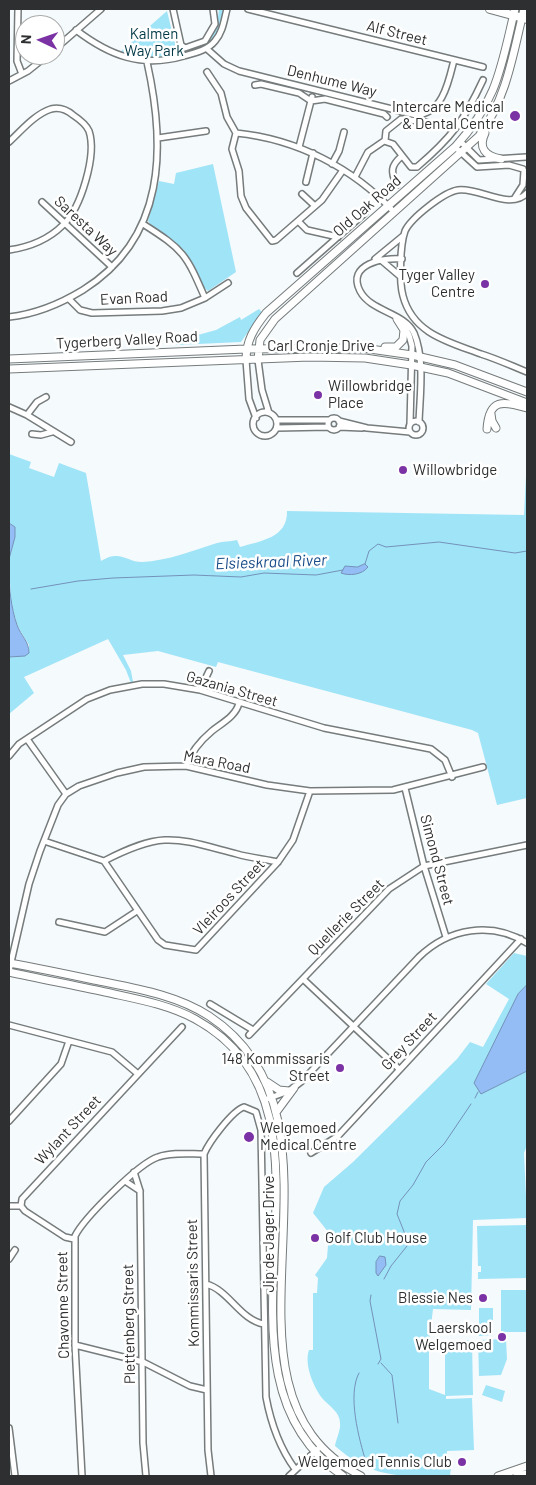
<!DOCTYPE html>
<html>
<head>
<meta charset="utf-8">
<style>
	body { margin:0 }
	#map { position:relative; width:536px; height:1485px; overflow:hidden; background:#f5fafc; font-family:Barlow,sans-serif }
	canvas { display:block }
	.frame { position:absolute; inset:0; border:10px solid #2d2f30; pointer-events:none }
	.north { position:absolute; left:15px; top:15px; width:50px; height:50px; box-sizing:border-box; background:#fff; border:1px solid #abacac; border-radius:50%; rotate:273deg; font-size:14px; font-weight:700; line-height:20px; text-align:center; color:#2d2f30 }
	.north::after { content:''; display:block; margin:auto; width:18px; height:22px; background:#7b32a4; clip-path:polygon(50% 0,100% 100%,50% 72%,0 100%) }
</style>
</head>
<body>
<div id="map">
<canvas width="536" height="1485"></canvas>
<div class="frame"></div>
<div class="north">N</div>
</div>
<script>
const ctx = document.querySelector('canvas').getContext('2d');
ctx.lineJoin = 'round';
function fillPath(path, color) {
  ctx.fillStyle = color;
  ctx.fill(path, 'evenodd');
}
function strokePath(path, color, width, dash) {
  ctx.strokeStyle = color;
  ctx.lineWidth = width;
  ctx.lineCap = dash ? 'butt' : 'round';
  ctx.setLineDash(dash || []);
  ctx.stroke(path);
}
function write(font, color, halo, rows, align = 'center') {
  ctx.font = font + ' Barlow,sans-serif';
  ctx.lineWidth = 5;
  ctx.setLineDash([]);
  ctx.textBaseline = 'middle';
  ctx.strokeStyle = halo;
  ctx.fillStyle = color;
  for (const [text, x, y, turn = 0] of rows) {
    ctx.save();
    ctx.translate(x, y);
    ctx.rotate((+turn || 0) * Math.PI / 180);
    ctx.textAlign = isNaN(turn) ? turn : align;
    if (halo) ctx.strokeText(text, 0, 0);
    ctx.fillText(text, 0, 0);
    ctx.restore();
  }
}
const green = new Path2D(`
	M219 9H223V12C221 21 220 31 214 38 195 63 146 59 119 53L167 11 177 52 206 43 217 26Z
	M213 164 236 272 208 291 203 287 184 250 151 225 148 221 159 181 174 184 176 173Z
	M259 309 262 312 241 342 176 345V341L216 330 240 317 241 320Z
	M9 454 31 462 29 468 54 477 59 463 86 473 101 561C120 549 127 562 142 562 167 561 195 550 217 543 223 541 230 542 237 540L240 547C260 541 288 538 287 511L524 515 527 457V798L497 805 478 733 472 730 218 662 216 667 158 651 123 655 131 671 133 682 131 683 126 670 108 639 24 677 34 693 9 714V657L29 653V645L18 627 11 604 9 559 15 537V527L9 523Z
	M514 953 527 956V1145L524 1153 527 1218 473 1220 471 1310 433 1309 429 1342V1389L445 1395V1341L472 1340 473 1395 446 1396V1399L472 1398 474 1450 447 1451V1456L452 1458 450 1476C401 1476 374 1480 335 1446 336 1439 341 1430 340 1423 340 1412 329 1406 322 1398 313 1386 304 1364 309 1350H313V1293H317L318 1278 315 1275 327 1258 329 1233 313 1213 324 1187 353 1162 457 1059 470 1042 483 1047 509 999 486 984Z
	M527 1225V1278L478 1279V1272H481V1266H478L477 1226Z
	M501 1290H527V1332H501Z
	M479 1308H493V1335L479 1336Z
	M506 1339 507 1359 501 1375 479 1376 478 1340Z
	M486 1385 505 1391 502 1402 482 1395Z`);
const water = new Path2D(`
	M9 523 15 527V537L9 559Z
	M365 564 368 567C362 575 349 576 341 573L345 566 357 567Z
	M9 571C9 589 11 607 17 625 21 636 29 641 29 653L25 656 9 657Z
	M527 985V1071L481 1094 474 1083 518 994Z
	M380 1256 385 1257 386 1265 378 1276 376 1273V1262Z`);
const stream = new Path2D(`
	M365 564 369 551 378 544 386 547 439 542 515 553 527 551
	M31 589 78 581 113 578 194 575 241 577 264 573 316 575 343 570
	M475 1098 478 1092
	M384 1279 391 1266 407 1246V1239L397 1214 400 1201 413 1185 426 1162 444 1144 471 1104
	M371 1295 370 1301 381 1359 378 1364
	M381 1363 392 1375 398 1423
	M359 1373C347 1395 359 1439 366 1462`);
const street = new Path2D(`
	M18 9 17 61 22 74
	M173 9 181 45 185 48 205 41 215 24 213 9
	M248 9 483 67
	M76 30C110 56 142 68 184 56 195 53 208 50 215 41 223 32 224 20 227 9
	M55 49 101 9
	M207 49 224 64 239 71 416 115C443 114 449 80 454 60
	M207 72 221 93 227 117 236 133
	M9 81 28 71 48 55
	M255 85 261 84 299 93 311 101 325 99 384 114 387 117
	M236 133 232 149 239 171 241 196 246 208 272 241 276 240 322 200 343 170
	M236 133C297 139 353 168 394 212
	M158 138 206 131
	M385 141 386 131 401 119 426 122
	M460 141 479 160 526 157
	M9 142C21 131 35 114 51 109 59 107 67 110 73 115 79 119 86 124 89 131 97 155 81 208 63 225 48 240 30 247 9 250
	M299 147 312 97
	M455 147 477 167 509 165 523 169
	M332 164 339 151 344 132
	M355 177 368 152 384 141 393 144 411 167H417C451 138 464 121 483 80
	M306 182 313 153
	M397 185C390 172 391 165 402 156
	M527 193C510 211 479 187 458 190 444 192 411 218 405 231 400 245 399 282 403 296 413 334 449 342 481 354 497 359 512 366 527 372
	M302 194 315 206
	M514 199 523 185 524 171
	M42 202 112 267
	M298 221 307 230 338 237
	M143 224C184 250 186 254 205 298
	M375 259 403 236
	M402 259C384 257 346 264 360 291 371 312 404 312 414 333 425 359 420 394 419 422
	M381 260 401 277
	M297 273 365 213
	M69 299 80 310 92 313 162 311 181 308 205 298 228 283
	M9 317C37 314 60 304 83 290 166 238 166 147 147 62
	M404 326 409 335 412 346 410 424
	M246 360 249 399 256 418
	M258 360 262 390 269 413
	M9 407 27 415 71 442
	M253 424a12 12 0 1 1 24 0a12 12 0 1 1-24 0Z
	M27 415 37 402 46 397
	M328 424a6 6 0 1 1 12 0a6 6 0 1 1-12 0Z
	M277 420H329
	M339 421 367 428 410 432
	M409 428a7 7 0 1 1 14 0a7 7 0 1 1-14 0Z
	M339 427 362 428
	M277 428 328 427
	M32 434 41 435 52 432
	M200 690 209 671
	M27 739 66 794
	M9 756 19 744 87 699 110 690 142 684H164L200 690 324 728 431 749 445 760 452 777
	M186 766C191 752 200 741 212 731 222 723 236 716 239 703
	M405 788 424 866 446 937
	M44 841 104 861C164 830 175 838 237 854 250 858 265 859 278 862
	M104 861 158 940 165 945 196 950 278 862 293 840 310 791
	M59 922 105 932 137 911
	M9 971 29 884 40 851 58 805 66 794 79 786 117 773 144 767 186 766 267 785 310 791 393 790 483 767
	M303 979 399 1069
	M210 1004 253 1030
	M9 1025 112 1052 138 1074
	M249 1035 389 889 424 866 527 845
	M267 1099 289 1091 302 1081 419 957C449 928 491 921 527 943
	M9 1121 61 1064 69 1041
	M311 1153 338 1136 521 939
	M134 1172 140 1191 143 1443 146 1476
	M125 1181 140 1191
	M9 1206H21
	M74 1239 65 1237 25 1211 21 1206 22 1199 182 1027
	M9 1259 15 1250
	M206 1284C229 1290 240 1320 264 1324
	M75 1345 143 1362 190 1386 207 1390
	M9 1428 15 1476
	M82 1476 75 1345V1236C84 1218 139 1163 158 1157 172 1152 189 1154 204 1154
	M211 1476 208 1450 204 1154C209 1142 232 1111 244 1107L256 1112 261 1130 266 1397C271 1424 279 1447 295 1469
	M289 1476 320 1447`);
const secondary = new Path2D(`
	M485 133C478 148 485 156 501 159
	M385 347H396L403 340 404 330 397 319
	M9 359 246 349 363 348 412 355 455 365 527 392
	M246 360C246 341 254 328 266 313L455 147C498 100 501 67 515 9
	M258 360 260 340 275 319 479 136C507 98 513 54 524 9
	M9 369 309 357 365 358 411 365 448 373 527 403
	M491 414 492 421 496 428
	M487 429C489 398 503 401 527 408
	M9 963C37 968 66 974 94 980 133 988 175 994 209 1016 373 1124 190 1388 361 1476
	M9 972C41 979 73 985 105 992 136 999 167 1004 195 1019 367 1113 186 1369 343 1476
	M267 1082 279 1090 289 1091
	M277 1111 294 1088
	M498 1476 527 1466
	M517 1476 527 1474`);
const primary = new Path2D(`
	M490 9 527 19`);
const markers = [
	[515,116,6,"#7b32a4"],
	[485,284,5,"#7b32a4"],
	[318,395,5,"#7b32a4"],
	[403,470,5,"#7b32a4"],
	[340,1068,5,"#7b32a4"],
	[249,1137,6,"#7b32a4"],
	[315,1238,5,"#7b32a4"],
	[483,1298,5,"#7b32a4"],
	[502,1337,5,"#7b32a4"],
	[462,1462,5,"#7b32a4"]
];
const streetNames = [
	["Alf Street",397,33,14],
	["Denhume Way",332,81,14],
	["Old Oak Road",367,206,-41],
	["Saresta Way",86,226,43],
	["Evan Road",134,298,-3],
	["Tygerberg Valley Road",127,340,-3],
	["Carl Cronje Drive",321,346],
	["Gazania Street",232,689,16],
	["Mara Road",217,762,11],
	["Simond Street",437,860,75],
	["Vleiroos Street",229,897,-47],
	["Quellerie Street",346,917,-45],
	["Grey Street",409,1041,-47],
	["Wylant Street",68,1130,-47],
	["Jip de Jager Drive",269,1234,-90],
	["Kommissaris Street",193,1283,-91],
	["Chavonne Street",63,1305,-91],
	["Plettenberg Street",129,1324,-91]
];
const parkNames = [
	["Kalmen",154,34],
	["Way Park",154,51]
];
const poiNames = [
	["Intercare Medical",504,107],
	["& Dental Centre",504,124],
	["Tyger Valley",475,275],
	["Centre",475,292],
	["Willowbridge",328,386,"left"],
	["Place",328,403,"left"],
	["Willowbridge",413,470,"left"],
	["148 Kommissaris",330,1059],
	["Street",330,1076],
	["Welgemoed",260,1128,"left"],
	["Medical Centre",260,1145,"left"],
	["Golf Club House",325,1238,"left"],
	["Blessie Nes",473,1298],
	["Laerskool",492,1328],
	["Welgemoed",492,1345],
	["Welgemoed Tennis Club",452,1462]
];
const waterNames = [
	["Elsieskraal River",271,562,-2]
];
fillPath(green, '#a0e4f8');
fillPath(water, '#93bdf4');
strokePath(water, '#7492b9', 1);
strokePath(stream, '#7492b9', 1);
strokePath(street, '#767b7c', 8);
strokePath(secondary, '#767b7c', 9);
strokePath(primary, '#767b7c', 10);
strokePath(street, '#fff', 5);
strokePath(secondary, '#fff', 7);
strokePath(primary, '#fff', 8);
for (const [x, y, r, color] of markers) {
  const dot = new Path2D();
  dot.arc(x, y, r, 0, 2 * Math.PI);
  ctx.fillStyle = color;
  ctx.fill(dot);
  strokePath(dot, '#fff', 2);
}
write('15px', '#2d2f30', '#fff', streetNames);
write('15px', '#003845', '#fff', parkNames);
write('15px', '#2d2f30', '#fff', poiNames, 'right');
write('italic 16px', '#184b88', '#fff', waterNames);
</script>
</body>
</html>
